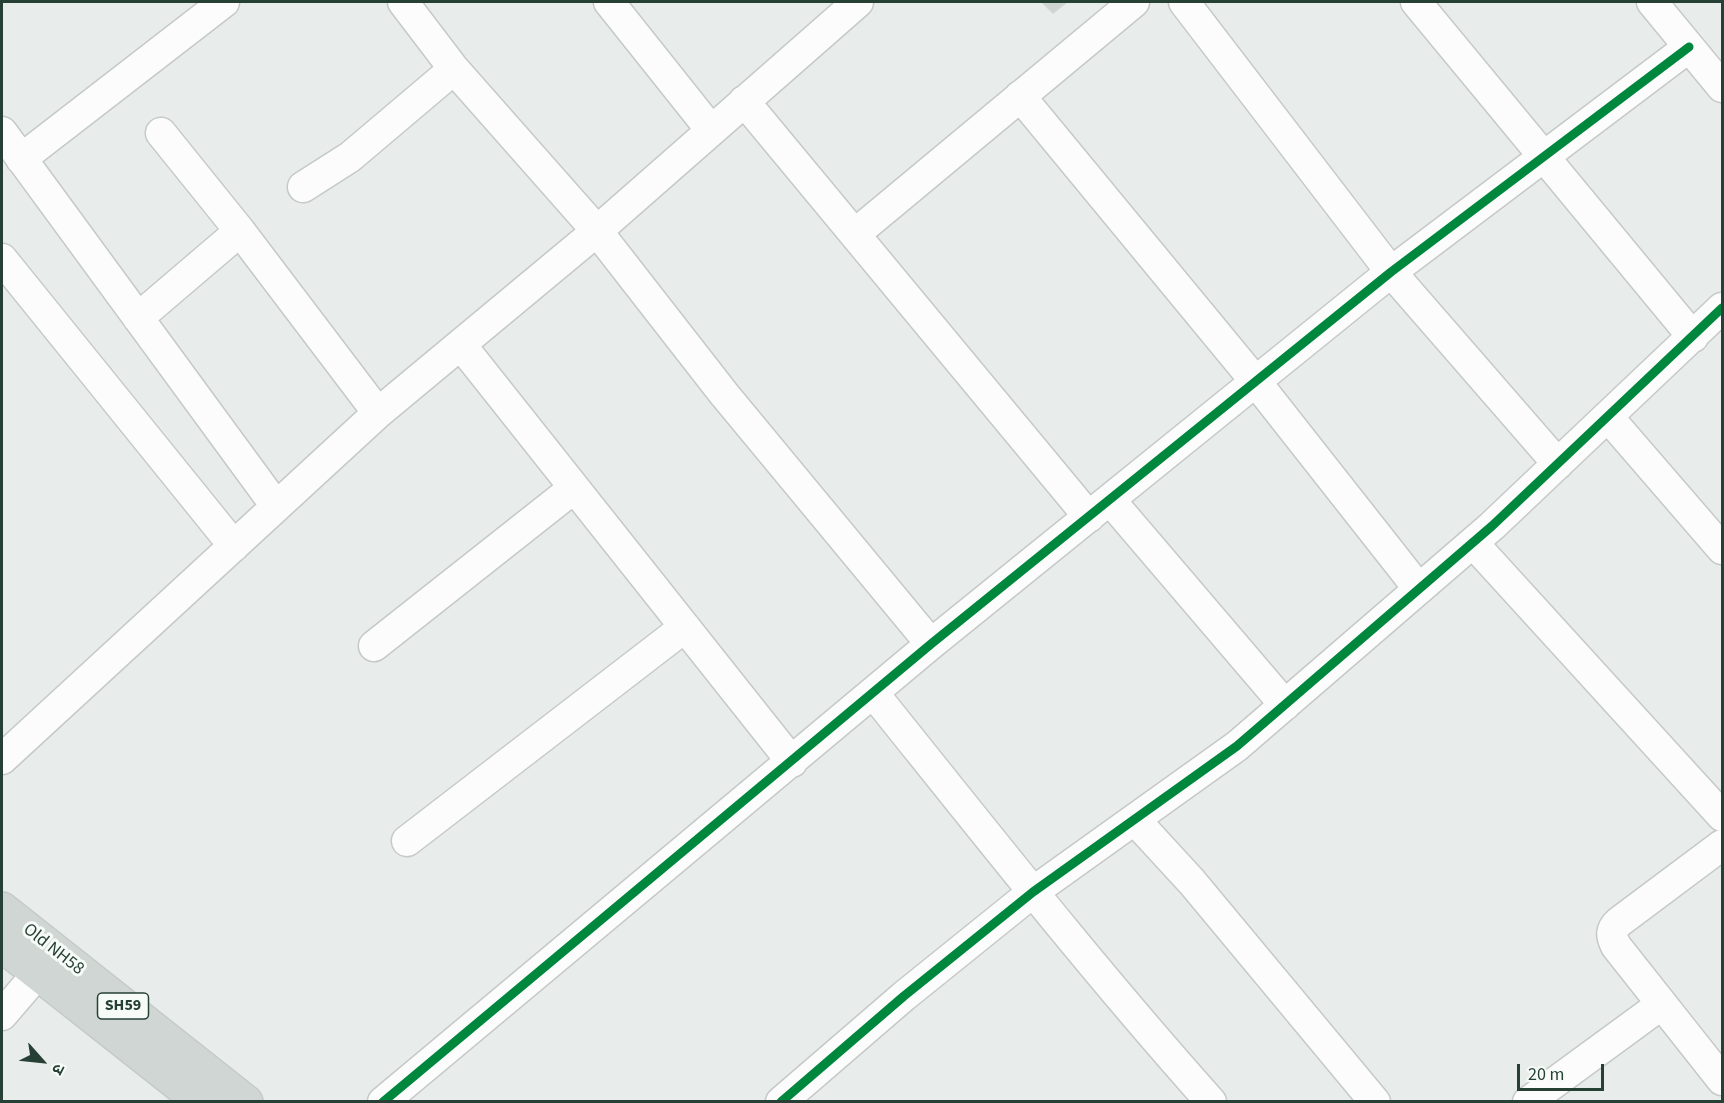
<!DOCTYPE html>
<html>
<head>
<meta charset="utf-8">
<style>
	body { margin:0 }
	#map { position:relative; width:1724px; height:1103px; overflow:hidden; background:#e8ecea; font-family:"Source Sans 3","Noto Sans Devanagari",sans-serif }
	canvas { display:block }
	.frame { position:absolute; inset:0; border:3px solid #264036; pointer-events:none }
	.north { position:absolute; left:12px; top:1031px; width:60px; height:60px; -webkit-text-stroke:4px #f7fbf8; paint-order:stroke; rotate:117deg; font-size:16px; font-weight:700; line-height:24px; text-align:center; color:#264036 }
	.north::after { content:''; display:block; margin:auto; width:21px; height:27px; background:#264036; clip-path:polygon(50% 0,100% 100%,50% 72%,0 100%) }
	.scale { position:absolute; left:1517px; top:1064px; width:87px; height:27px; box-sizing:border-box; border:3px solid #264036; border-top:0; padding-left:8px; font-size:18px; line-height:21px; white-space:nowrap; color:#264036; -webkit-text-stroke:4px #f7fbf8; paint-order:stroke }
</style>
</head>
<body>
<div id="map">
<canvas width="1724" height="1103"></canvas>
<div class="frame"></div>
<div class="north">उ</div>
<div class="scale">20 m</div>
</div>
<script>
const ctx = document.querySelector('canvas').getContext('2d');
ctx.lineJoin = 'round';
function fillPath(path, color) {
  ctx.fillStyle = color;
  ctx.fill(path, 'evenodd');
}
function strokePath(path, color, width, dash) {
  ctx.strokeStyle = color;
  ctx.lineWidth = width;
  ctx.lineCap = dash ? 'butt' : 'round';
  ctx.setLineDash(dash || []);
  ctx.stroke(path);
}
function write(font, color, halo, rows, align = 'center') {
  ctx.font = font + ' "Source Sans 3",sans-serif';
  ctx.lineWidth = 6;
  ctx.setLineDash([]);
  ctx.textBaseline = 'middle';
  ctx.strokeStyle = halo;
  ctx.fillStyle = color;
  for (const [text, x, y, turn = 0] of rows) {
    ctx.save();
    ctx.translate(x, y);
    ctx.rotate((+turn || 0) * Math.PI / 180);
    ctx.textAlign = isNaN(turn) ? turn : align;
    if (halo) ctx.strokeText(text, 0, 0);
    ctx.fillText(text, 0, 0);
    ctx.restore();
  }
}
const building = new Path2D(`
	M1042 2H1067L1053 13Z`);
const minor = new Path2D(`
	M403 2 454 69 597 231 724 394 931 644
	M609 2 711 130
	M1184 2 1391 272 1558 464
	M1416 2 1693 337
	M1652 2 1722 87
	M1020 96 1256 382 1419 589
	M744 101 1089 517
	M2 132 276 506
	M161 133 240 231 378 413
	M21 159 224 2
	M303 187 350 157 454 69
	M855 234 1134 2
	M2 259 234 546
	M138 318 240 231
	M461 345 792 762
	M1608 417 1722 549
	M1110 500 1285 705
	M1473 543 1722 816
	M374 646 574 488
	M874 694C984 831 1093 970 1211 1102
	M2 759 378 413 597 231 858 2
	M1135 820 1192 882 1375 1102
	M407 841 685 627
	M1722 845 1619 922C1610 930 1611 936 1616 946L1722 1080
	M2 1015 38 973
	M383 1102 931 644 1391 272 1689 47
	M781 1102 904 996 1033 892 1237 746 1492 526 1722 308
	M1528 1102 1662 1004`);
const major = new Path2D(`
	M2 909 246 1102
	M2 945 201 1102`);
const cycleway = new Path2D(`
	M383 1102 931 644 1391 272 1689 47
	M781 1102 904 996 1033 892 1237 746 1492 526 1722 308`);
const shields = [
	[123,1006,51]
];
const shieldNames = [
	["SH59",123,1006]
];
const streetNames = [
	["Old NH58",53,950,38]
];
fillPath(building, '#cfd4d2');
strokePath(building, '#d1d5d3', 1.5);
strokePath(minor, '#c5c9c7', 33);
strokePath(major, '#c3cac8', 36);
strokePath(minor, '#fcfcfc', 30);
strokePath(major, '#d0d6d4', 33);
strokePath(cycleway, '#00873e', 9);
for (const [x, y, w] of shields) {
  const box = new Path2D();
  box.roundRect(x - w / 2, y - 13, w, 26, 4.5);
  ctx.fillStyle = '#f7fbf8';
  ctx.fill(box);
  strokePath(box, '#264036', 1.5);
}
write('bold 16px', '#264036', null, shieldNames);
write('18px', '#264036', '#f7fbf8', streetNames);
</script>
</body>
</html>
